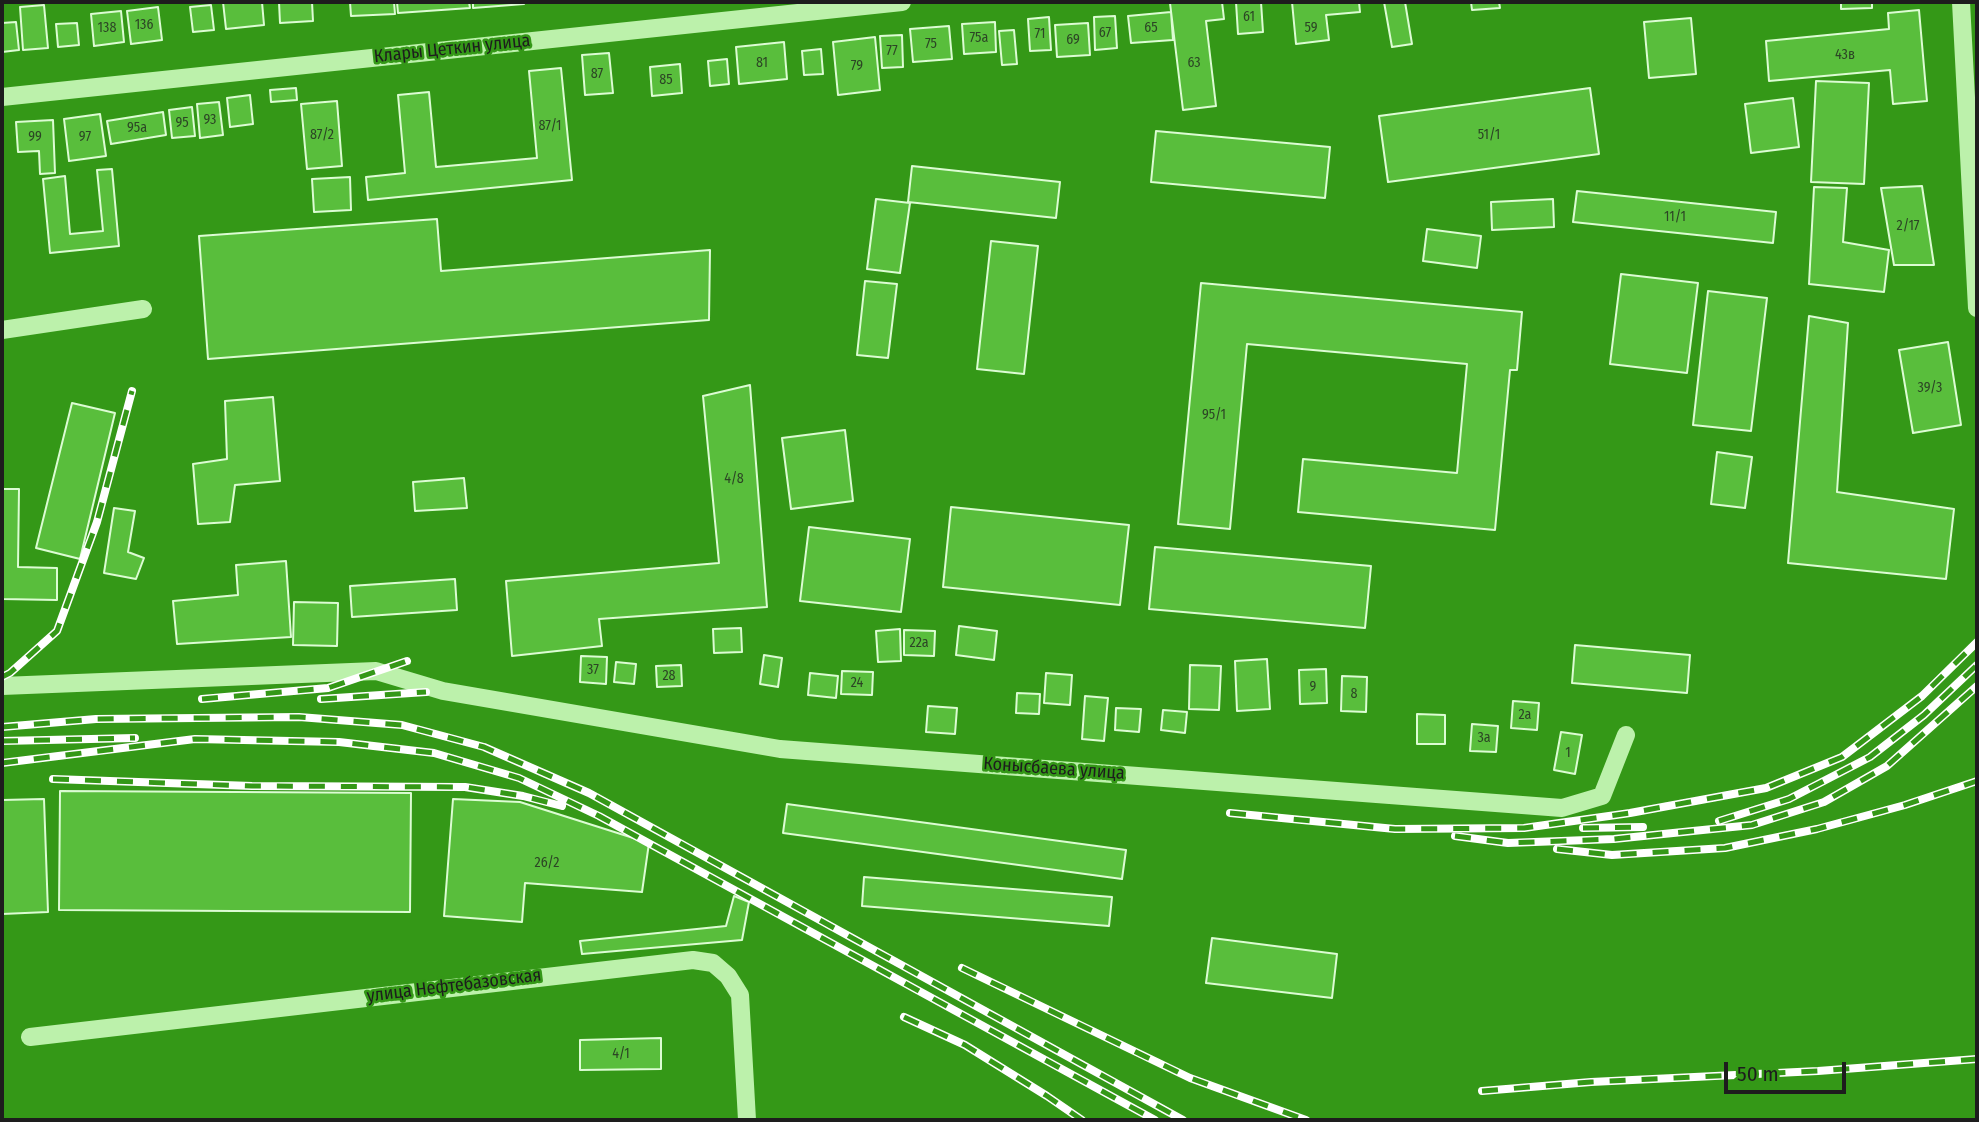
<!DOCTYPE html>
<html>
<head>
<meta charset="utf-8">
<style>
	body { margin:0 }
	#map { position:relative; width:1979px; height:1122px; overflow:hidden; background:#349817; font-family:"Fira Sans Condensed",sans-serif }
	canvas { display:block }
	.frame { position:absolute; inset:0; border:4px solid #1d1d1d; pointer-events:none }
	.scale { position:absolute; left:1724px; top:1062px; width:122px; height:32px; box-sizing:border-box; border:4px solid #1d1d1d; border-top:0; padding-left:9px; font-size:21px; line-height:24px; white-space:nowrap; color:#1d1d1d; -webkit-text-stroke:5px #349817; paint-order:stroke }
</style>
</head>
<body>
<div id="map">
<canvas width="1979" height="1122"></canvas>
<div class="frame"></div>
<div class="scale">50 m</div>
</div>
<script>
const ctx = document.querySelector('canvas').getContext('2d');
ctx.lineJoin = 'round';
function fillPath(path, color) {
  ctx.fillStyle = color;
  ctx.fill(path, 'evenodd');
}
function strokePath(path, color, width, dash) {
  ctx.strokeStyle = color;
  ctx.lineWidth = width;
  ctx.lineCap = dash ? 'butt' : 'round';
  ctx.setLineDash(dash || []);
  ctx.stroke(path);
}
function write(font, color, halo, rows, align = 'center') {
  ctx.font = font + ' "Fira Sans Condensed",sans-serif';
  ctx.lineWidth = 5;
  ctx.setLineDash([]);
  ctx.textBaseline = 'middle';
  ctx.strokeStyle = halo;
  ctx.fillStyle = color;
  for (const [text, x, y, turn = 0] of rows) {
    ctx.save();
    ctx.translate(x, y);
    ctx.rotate((+turn || 0) * Math.PI / 180);
    ctx.textAlign = isNaN(turn) ? turn : align;
    if (halo) ctx.strokeText(text, 0, 0);
    ctx.fillText(text, 0, 0);
    ctx.restore();
  }
}
const building = new Path2D(`
	M223 2H262L264 25 226 29Z
	M279 2H312L313 21 280 23Z
	M350 2H394L395 14 351 16Z
	M397 2H469L470 8 398 13Z
	M473 2H524V4L473 8Z
	M1183 2H1222L1224 19 1206 21 1216 106 1183 110 1170 3Z
	M1236 2H1261L1263 32 1238 34Z
	M1292 2H1359L1360 12 1326 15 1329 40 1296 44Z
	M1384 2H1405L1412 44 1392 47Z
	M1471 2H1499L1500 8 1472 10Z
	M1841 2H1872V8L1841 9Z
	M44 5 48 48 23 50 20 7Z
	M211 5 214 30 193 32 190 7Z
	M158 7 162 40 131 44 127 11Z
	M1919 10 1927 101 1893 104 1890 70 1769 81 1766 41 1889 29 1888 13Z
	M121 11 124 42 94 46 91 14Z
	M1171 12 1173 40 1131 43 1128 16Z
	M1115 16 1117 48 1095 50 1094 17Z
	M1049 17 1051 50 1030 51 1028 19Z
	M1691 18 1696 74 1649 78 1644 22Z
	M16 22 19 50 2 52V23Z
	M995 22 996 52 964 54 962 24Z
	M77 23 79 45 58 47 56 24Z
	M1088 23 1090 55 1057 57 1055 25Z
	M949 26 952 59 913 62 910 29Z
	M1014 30 1017 64 1002 65 999 31Z
	M902 35 903 67 882 68 880 36Z
	M875 37 880 90 838 95 833 42Z
	M784 42 787 79 739 84 736 47Z
	M821 49 823 74 804 75 802 51Z
	M609 53 613 93 585 95 582 55Z
	M727 59 729 84 710 86 708 61Z
	M680 64 682 93 652 96 650 67Z
	M561 68 572 180 368 200 366 177 405 173 398 95 429 92 436 167 537 158 529 71Z
	M1816 81 1869 83 1864 184 1811 182Z
	M296 88 297 100 271 102 270 90Z
	M1590 88 1599 154 1388 182 1379 116Z
	M250 95 253 124 230 127 227 98Z
	M1793 98 1799 147 1751 153 1745 104Z
	M337 101 342 166 307 169 301 104Z
	M219 102 223 135 200 138 197 104Z
	M192 107 195 136 172 138 169 110Z
	M163 112 166 135 111 144 107 121Z
	M100 114 106 156 69 161 64 119Z
	M53 120 55 173 40 174 39 151 18 152 16 122Z
	M1156 131 1330 147 1325 198 1151 182Z
	M912 166 1060 182 1056 218 908 202Z
	M112 169 119 246 50 253 43 179 65 176 70 234 103 231 97 170Z
	M350 177 351 210 314 212 312 179Z
	M1922 186 1934 265H1894L1881 188Z
	M1814 187 1847 188 1843 242 1889 250 1884 292 1809 284Z
	M1577 191 1776 212 1773 243 1573 222Z
	M876 199 910 203 900 273 867 269Z
	M1553 199 1554 227 1492 230 1491 202Z
	M437 219 441 271 710 250 709 320 208 359 199 236Z
	M1427 229 1481 236 1477 268 1423 261Z
	M991 241 1038 246 1024 374 977 369Z
	M1621 274 1698 283 1687 373 1610 364Z
	M865 281 897 284 888 358 857 355Z
	M1201 283 1522 312 1517 370H1510L1495 530 1298 512 1303 459 1457 473 1467 364 1247 344 1230 529 1178 524Z
	M1708 291 1767 298 1751 431 1693 425Z
	M1809 316 1848 323 1837 492 1954 509 1946 579 1788 563Z
	M1948 342 1961 425 1913 433 1899 350Z
	M750 385 767 607 599 619 602 646 512 656 506 581 719 563 703 396Z
	M273 397 280 481 235 485 230 522 198 524 193 464 227 459 225 401Z
	M72 403 115 413 80 559 36 548Z
	M845 430 853 501 791 509 782 438Z
	M1717 452 1752 457 1745 508 1711 504Z
	M464 478 467 508 415 511 413 482Z
	M2 489H19L18 567 57 568V600L2 599Z
	M951 507 1129 525 1120 605 943 587Z
	M114 508 135 511 128 552 144 558 136 579 104 573Z
	M809 527 910 539 901 612 800 601Z
	M1155 547 1371 566 1365 628 1149 609Z
	M286 561 291 637 177 644 173 601 238 595 236 565Z
	M455 579 457 610 352 617 350 586Z
	M294 602 338 603 337 646 293 645Z
	M959 626 997 631 994 660 956 655Z
	M741 628 742 652 714 653 713 629Z
	M900 629 901 661 878 662 876 631Z
	M904 630 935 631 934 656 904 655Z
	M1575 645 1690 655 1687 693 1572 683Z
	M764 655 782 658 778 687 760 684Z
	M581 656 607 657 606 684 580 682Z
	M1267 659 1270 709 1237 711 1235 661Z
	M616 662 636 664 634 684 614 682Z
	M681 665 682 686 657 687 656 666Z
	M1190 665 1221 666 1219 710 1189 709Z
	M1326 669 1327 703 1300 704 1299 670Z
	M842 671 873 672 872 695 841 694Z
	M810 673 838 676 836 698 808 695Z
	M1046 673 1072 675 1070 705 1044 703Z
	M1342 676 1367 677 1366 712 1341 711Z
	M1017 693 1040 694 1039 714 1016 713Z
	M1085 696 1108 698 1104 741 1082 739Z
	M1513 701 1539 703 1537 730 1511 728Z
	M928 706 957 708 955 734 926 732Z
	M1116 708 1141 709 1139 732 1115 730Z
	M1163 710 1187 712 1185 733 1161 730Z
	M1417 714 1445 715V744H1417Z
	M1472 724 1498 726 1496 752 1470 751Z
	M1561 732 1582 735 1575 774 1554 770Z
	M60 791 411 793 410 912 59 910Z
	M44 799 48 912 2 914V800Z
	M453 799 520 802 649 843 642 892 525 883 522 922 444 916Z
	M787 804 1126 850 1122 879 783 833Z
	M864 877 1112 897 1109 926 862 906Z
	M734 896 749 902 742 940 582 954 580 941 726 926Z
	M1212 938 1337 954 1332 998 1206 983Z
	M661 1038V1069L580 1070V1040Z`);
const minor = new Path2D(`
	M1961 2 1977 308
	M2 97 902 2
	M2 330 143 309
	M2 686 376 671 443 691 780 749 1562 808 1602 796 1626 735
	M30 1037 693 960 713 963 728 976 740 995 747 1120`);
const rail = new Path2D(`
	M2 677 10 673 57 631 97 522 132 391
	M202 699 328 688 407 661
	M321 699 426 692
	M2 727 96 719 299 717 402 725 484 747 589 793 1183 1120
	M2 741 135 738
	M2 763 195 739 339 742 434 753 519 778 599 816 1155 1120
	M53 779 252 786 465 787 523 796 562 806
	M1230 813 1395 829 1524 828 1630 813 1766 788 1842 757 1922 696 1977 642
	M1719 821 1789 799 1870 757 1924 715 1977 665
	M1583 828 1643 827
	M1455 836 1508 843 1614 839 1752 825 1824 802 1887 766 1977 686
	M1557 849 1612 855 1725 848 1817 829 1905 805 1977 781
	M962 968 1190 1078 1306 1120
	M904 1017 965 1045 1047 1096 1082 1120
	M1482 1091 1591 1082 1818 1071 1977 1059`);
const numberNames = [
	["61",1249,17],
	["136",144,25],
	["138",107,28],
	["65",1151,28],
	["59",1311,28],
	["67",1105,33],
	["71",1040,34],
	["75а",979,38],
	["69",1073,40],
	["75",931,44],
	["77",892,51],
	["43в",1845,55],
	["81",762,63],
	["63",1194,63],
	["79",857,66],
	["87",597,74],
	["85",666,80],
	["93",210,120],
	["95",182,123],
	["87/1",550,126],
	["95а",137,128],
	["87/2",322,135],
	["51/1",1489,135],
	["99",35,137],
	["97",85,137],
	["11/1",1675,217],
	["2/17",1908,226],
	["39/3",1930,388],
	["95/1",1214,415],
	["4/8",734,479],
	["22а",919,643],
	["37",593,670],
	["28",669,676],
	["24",857,683],
	["9",1313,687],
	["8",1354,694],
	["2а",1525,715],
	["3а",1484,738],
	["1",1568,753],
	["26/2",547,863],
	["4/1",621,1054]
];
const streetNames = [
	["Клары Цеткин улица",452,49,-6],
	["Конысбаева улица",1054,769,4],
	["улица Нефтебазовская",454,986,-7]
];
fillPath(building, '#59be3c');
strokePath(building, '#dcfcd3', 2);
strokePath(minor, '#bcf1ab', 18);
strokePath(rail, '#fff', 8);
strokePath(rail, '#349817', 5, [16]);
write('14px', '#2c4525', null, numberNames);
write('18px', '#1d1d1d', '#349817', streetNames);
</script>
</body>
</html>
